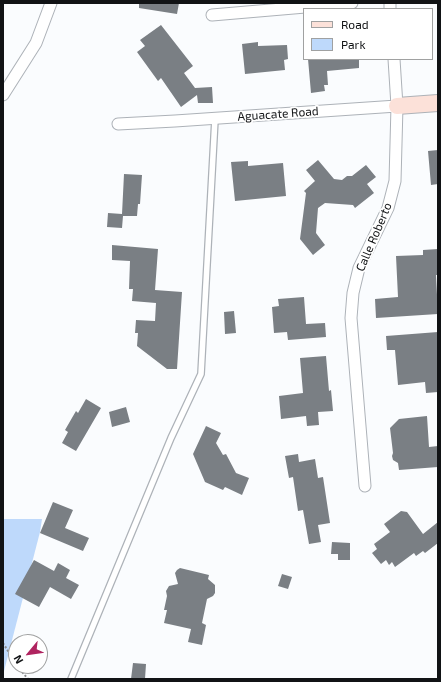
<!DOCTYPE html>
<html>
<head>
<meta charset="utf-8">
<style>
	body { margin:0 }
	#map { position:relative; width:441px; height:682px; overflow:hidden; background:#fafcfe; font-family:"Exo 2",sans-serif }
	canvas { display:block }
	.frame { position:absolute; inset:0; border:4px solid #111315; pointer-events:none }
	.legend { position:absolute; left:303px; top:8px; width:130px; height:52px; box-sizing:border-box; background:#fff; border:1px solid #a0a1a1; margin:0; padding:5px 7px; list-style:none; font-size:12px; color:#111315 }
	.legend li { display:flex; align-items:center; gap:8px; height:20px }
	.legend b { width:20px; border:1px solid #a0a1a1 }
	.north { position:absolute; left:8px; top:634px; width:40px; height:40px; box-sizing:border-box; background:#fff; border:1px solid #a0a1a1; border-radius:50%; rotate:241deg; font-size:11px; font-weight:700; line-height:16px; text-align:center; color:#111315 }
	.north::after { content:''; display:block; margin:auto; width:14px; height:18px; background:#b02460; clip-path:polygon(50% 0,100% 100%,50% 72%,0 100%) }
</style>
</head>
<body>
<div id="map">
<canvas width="441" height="682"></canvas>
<div class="frame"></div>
<ul class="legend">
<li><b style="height:5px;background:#fce1d9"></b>Road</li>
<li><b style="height:11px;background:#bed9fb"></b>Park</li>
</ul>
<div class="north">N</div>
</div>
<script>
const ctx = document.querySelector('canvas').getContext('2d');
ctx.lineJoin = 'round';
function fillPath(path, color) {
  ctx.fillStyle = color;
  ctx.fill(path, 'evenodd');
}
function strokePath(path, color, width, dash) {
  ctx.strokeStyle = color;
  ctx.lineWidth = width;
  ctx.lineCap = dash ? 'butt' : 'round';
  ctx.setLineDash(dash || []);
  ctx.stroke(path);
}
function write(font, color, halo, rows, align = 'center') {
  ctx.font = font + ' "Exo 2",sans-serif';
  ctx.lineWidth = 3.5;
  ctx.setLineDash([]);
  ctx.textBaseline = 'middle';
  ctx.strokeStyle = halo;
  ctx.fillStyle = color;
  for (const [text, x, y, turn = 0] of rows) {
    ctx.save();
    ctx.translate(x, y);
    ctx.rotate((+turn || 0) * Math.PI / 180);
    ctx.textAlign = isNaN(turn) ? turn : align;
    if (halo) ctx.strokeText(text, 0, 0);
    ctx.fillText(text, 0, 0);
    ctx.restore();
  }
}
const green = new Path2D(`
	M3 519H42L40 532 3 675Z`);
const building = new Path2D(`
	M139 3H179L177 14 139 8Z
	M161 25 193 66 184 73 195 88 212 87 213 103H198L197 95 181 107 161 78 158 81 137 52 145 46 140 40Z
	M258 42V46L287 45 288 59 284 60 285 70 245 74 242 44Z
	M308 59H359V68L327 71 328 85H324L325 91 311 93Z
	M438 150V184L431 185 428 151Z
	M318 160 334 179 342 180 347 176H352L366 165 376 177 367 184 374 193 355 208 353 205 325 203 318 208 316 233 325 245 313 255 300 239 306 193 304 191 315 181 306 170Z
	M248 161V166L283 163 286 196 235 201 231 162Z
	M124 174 142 175 140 204H138L137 216H123L122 228 107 227 108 213 122 214Z
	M112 245 158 249 155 290 182 292 177 369H167L137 346 138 333H135L136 320 155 321 156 303 132 301 133 289H129L130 261 112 260Z
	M438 249V275H436L438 314 376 318 375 299 398 297 396 256 423 255V250Z
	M304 297 306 324 325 323 326 337 288 340 287 332 274 333 272 307 279 306 278 299Z
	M234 311 236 333 225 334 224 312Z
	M438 332V392L426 393 425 382 398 385 395 350H387L386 336Z
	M326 356 329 391 331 390 333 411 318 412 319 425 307 426 306 416 281 419 279 396 303 393 300 358Z
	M86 399 101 408 76 451 62 443 68 432 65 430 76 411 78 413Z
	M126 407 130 422 112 427 109 412Z
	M427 416 429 447 438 446V467L399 470 398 463 393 460 392 456 393 453 390 428 399 419Z
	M206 426 221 433 216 443 223 455 226 454 236 473 249 478 242 495 225 487 223 490 205 482 193 454Z
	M298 454 299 462 315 459 318 478 323 477 330 523 318 525 321 542 309 544 303 510 298 511 293 477 289 478 285 456Z
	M53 502 73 510 65 528 89 538 83 551 40 533Z
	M401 511 407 512 423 534 438 522V543L425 553 423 551 416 556 414 553 395 567 392 562 389 565 386 560 381 564 372 553 377 549 374 544 390 532 384 524Z
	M332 542 350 543V560H338V554H331Z
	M34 560 54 571 58 563 70 570 66 578 79 585 71 599 50 587 39 607 15 594Z
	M180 568 209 575 208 579 215 585V593L213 596 207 599 202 623 206 625 202 645 188 642 191 629 164 623 167 610H164L167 596 166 591 169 586 178 584 175 573 177 570Z
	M282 574 292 577 288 589 278 586Z
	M133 663 146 664 145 679H131Z`);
const path = new Path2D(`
	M3 192V275
	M3 643 16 664
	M17 666 28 679`);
const lane = new Path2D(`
	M71 679 171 438 201 374 215 119`);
const street = new Path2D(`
	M390 3V9
	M212 15 352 3
	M3 95 36 43 51 3
	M118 124 175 121 397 106
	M365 486 351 318 353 293 359 268 388 208 395 181 397 106 394 59`);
const secondary = new Path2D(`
	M397 106 438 103`);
const streetNames = [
	["Aguacate Road",278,114,-4],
	["Calle Roberto",374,237,-67]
];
fillPath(green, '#bed9fb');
fillPath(building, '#7a7f84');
strokePath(lane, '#adb2b8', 8);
strokePath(street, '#adb2b8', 13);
strokePath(secondary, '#adb2b8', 18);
strokePath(path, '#898b8d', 2, [2, 2]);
strokePath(lane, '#fff', 5.5);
strokePath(street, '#fff', 11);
strokePath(secondary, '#fce1d9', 16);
write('12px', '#111315', '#fff', streetNames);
</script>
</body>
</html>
